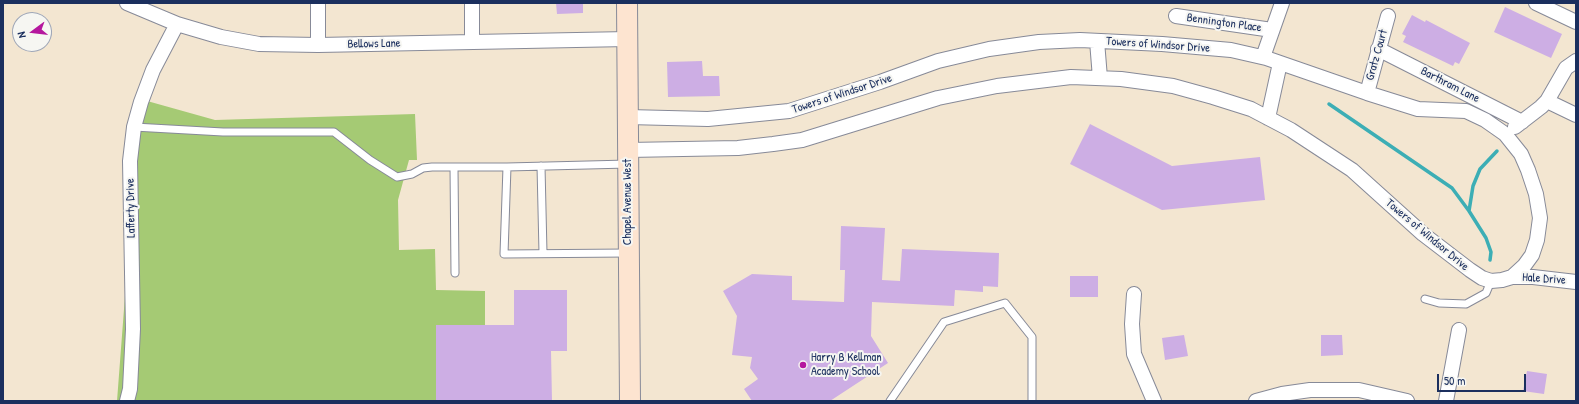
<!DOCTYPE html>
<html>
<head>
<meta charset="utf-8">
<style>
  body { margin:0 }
  #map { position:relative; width:1579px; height:404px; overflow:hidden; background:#f3e6d1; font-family:"Patrick Hand",sans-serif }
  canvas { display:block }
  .frame { position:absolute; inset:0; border:4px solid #1b2f5e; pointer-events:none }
  .north { position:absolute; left:12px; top:12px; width:40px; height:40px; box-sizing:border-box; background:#f6f6f2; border:1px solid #9ea6b7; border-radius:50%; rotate:255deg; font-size:11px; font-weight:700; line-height:16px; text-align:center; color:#1b2f5e }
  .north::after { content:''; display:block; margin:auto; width:14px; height:18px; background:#b5179e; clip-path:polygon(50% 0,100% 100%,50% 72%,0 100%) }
  .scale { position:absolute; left:1437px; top:374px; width:89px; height:18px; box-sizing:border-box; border:2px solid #1b2f5e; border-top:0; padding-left:5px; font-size:12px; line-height:14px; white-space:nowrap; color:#1b2f5e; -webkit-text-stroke:3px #f6f6f2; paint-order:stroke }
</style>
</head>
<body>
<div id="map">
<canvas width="1579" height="404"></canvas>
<div class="frame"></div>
<div class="north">N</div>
<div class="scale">50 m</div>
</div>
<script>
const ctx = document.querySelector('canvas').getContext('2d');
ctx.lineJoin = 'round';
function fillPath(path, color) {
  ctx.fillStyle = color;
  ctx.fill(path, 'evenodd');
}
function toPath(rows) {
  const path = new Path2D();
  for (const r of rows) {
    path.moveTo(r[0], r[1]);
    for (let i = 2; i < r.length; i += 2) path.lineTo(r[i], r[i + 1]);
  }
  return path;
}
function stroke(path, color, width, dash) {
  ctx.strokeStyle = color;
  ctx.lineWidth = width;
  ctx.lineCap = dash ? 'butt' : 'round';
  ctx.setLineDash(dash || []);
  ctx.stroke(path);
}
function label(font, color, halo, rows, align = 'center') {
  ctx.font = font + ' "Patrick Hand",sans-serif';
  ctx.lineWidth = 4;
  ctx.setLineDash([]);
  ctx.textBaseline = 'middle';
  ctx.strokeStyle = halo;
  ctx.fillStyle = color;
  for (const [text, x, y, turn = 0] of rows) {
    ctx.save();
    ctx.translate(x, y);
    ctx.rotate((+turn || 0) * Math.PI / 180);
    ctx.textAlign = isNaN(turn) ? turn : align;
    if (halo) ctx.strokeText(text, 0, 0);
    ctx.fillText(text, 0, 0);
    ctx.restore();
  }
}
fillPath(toPath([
  [140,99,215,120,415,114,417,160,409,160,398,200,399,250,435,249,436,290,485,291,485,325,436,325,436,401,117,401]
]), '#a5ca74');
stroke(toPath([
  [1329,104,1452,188,1469,211],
  [1490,260,1491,252,1486,238,1469,211,1473,186,1480,169,1497,151]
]), '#3caeb5', 3.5);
fillPath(toPath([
  [556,3,583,3,583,13,557,14],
  [1505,7,1562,34,1551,58,1494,32],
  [1412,15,1425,22,1426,20,1470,43,1459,64,1455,62,1453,66,1403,42,1406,36,1402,34],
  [702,61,703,76,719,76,720,96,668,97,667,62],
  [1090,124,1172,166,1260,157,1265,200,1162,210,1070,164],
  [841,226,885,228,882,280,900,281,902,249,999,253,998,287,983,286,983,292,955,290,954,306,872,302,871,336,888,363,830,401,752,401,744,389,758,379,750,368,752,357,732,355,737,316,723,291,752,274,792,276,792,300,844,302,845,270,840,270],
  [1070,276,1098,276,1098,297,1070,297],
  [514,290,567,290,567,351,551,351,552,401,436,401,436,325,514,325],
  [1184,335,1188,356,1165,360,1162,338],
  [1321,335,1342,335,1343,355,1321,356],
  [1527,371,1547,374,1544,394,1523,391]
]), '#cdaee4');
const lane = toPath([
  [134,127,223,132,334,132,370,160,397,177,412,174,423,168,432,167,507,167],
  [628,164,507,167,504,254,628,253],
  [541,166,543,253],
  [454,167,455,273],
  [1425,299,1439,303,1466,304,1486,293,1491,281],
  [890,401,944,322,1005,303,1032,337,1032,401]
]);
const street = toPath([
  [127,3,177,24,221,37,259,44,318,45,628,39],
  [318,3,318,45],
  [1536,3,1576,22],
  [1176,16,1272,30],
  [472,41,472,3],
  [1097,41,1100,78],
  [1378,49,1522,122],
  [1263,57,1282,3],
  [1367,93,1388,16],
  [1547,101,1576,115],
  [628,117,708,119,789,111,880,82,938,61,989,49,1039,42,1080,40,1162,44,1231,50,1266,58,1367,93,1418,109,1466,111,1485,120,1505,134,1521,154,1528,170,1536,194,1540,218,1537,240,1532,255,1524,266,1512,277,1502,280,1491,281,1482,278,1470,270,1423,234,1352,170,1291,130,1251,109,1213,97,1173,86,1121,79,1071,77,997,86,938,98,802,140,773,144,738,148,628,150],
  [1268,118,1280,63],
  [1515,127,1541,107,1547,101,1566,68,1576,61],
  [1512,277,1533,277,1576,282],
  [1134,294,1132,324,1134,354,1154,401],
  [127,401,130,389,133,329,130,161,134,127,141,102,153,70,177,24],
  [1256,401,1282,394,1310,390,1359,390,1407,401],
  [1446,401,1459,330]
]);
const secondary = toPath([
  [627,3,630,401]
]);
stroke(lane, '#878a98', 9);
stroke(street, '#878a98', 16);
stroke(secondary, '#878a98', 22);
stroke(lane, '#fff', 7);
stroke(street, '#fff', 14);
stroke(secondary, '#fde4d0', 20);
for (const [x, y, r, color] of [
  [803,365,4,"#b5179e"]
]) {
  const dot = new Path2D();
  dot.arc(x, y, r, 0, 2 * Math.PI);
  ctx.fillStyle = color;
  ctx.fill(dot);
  stroke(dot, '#f6f6f2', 1.5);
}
label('12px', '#1b2f5e', '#f6f6f2', [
  ["Bennington Place",1224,23,8],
  ["Bellows Lane",374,44,-1],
  ["Towers of Windsor Drive",1158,45,4],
  ["Gratz Court",1377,55,-74],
  ["Barthram Lane",1450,85,27],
  ["Towers of Windsor Drive",842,94,-18],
  ["Chapel Avenue West",628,202,-90],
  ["Lafferty Drive",131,208,-91],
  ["Towers of Windsor Drive",1427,235,40],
  ["Hale Drive",1544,279,4]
]);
label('12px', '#1b2f5e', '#f6f6f2', [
  ["Harry B Kellman",811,358],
  ["Academy School",811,372]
], 'left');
</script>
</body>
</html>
